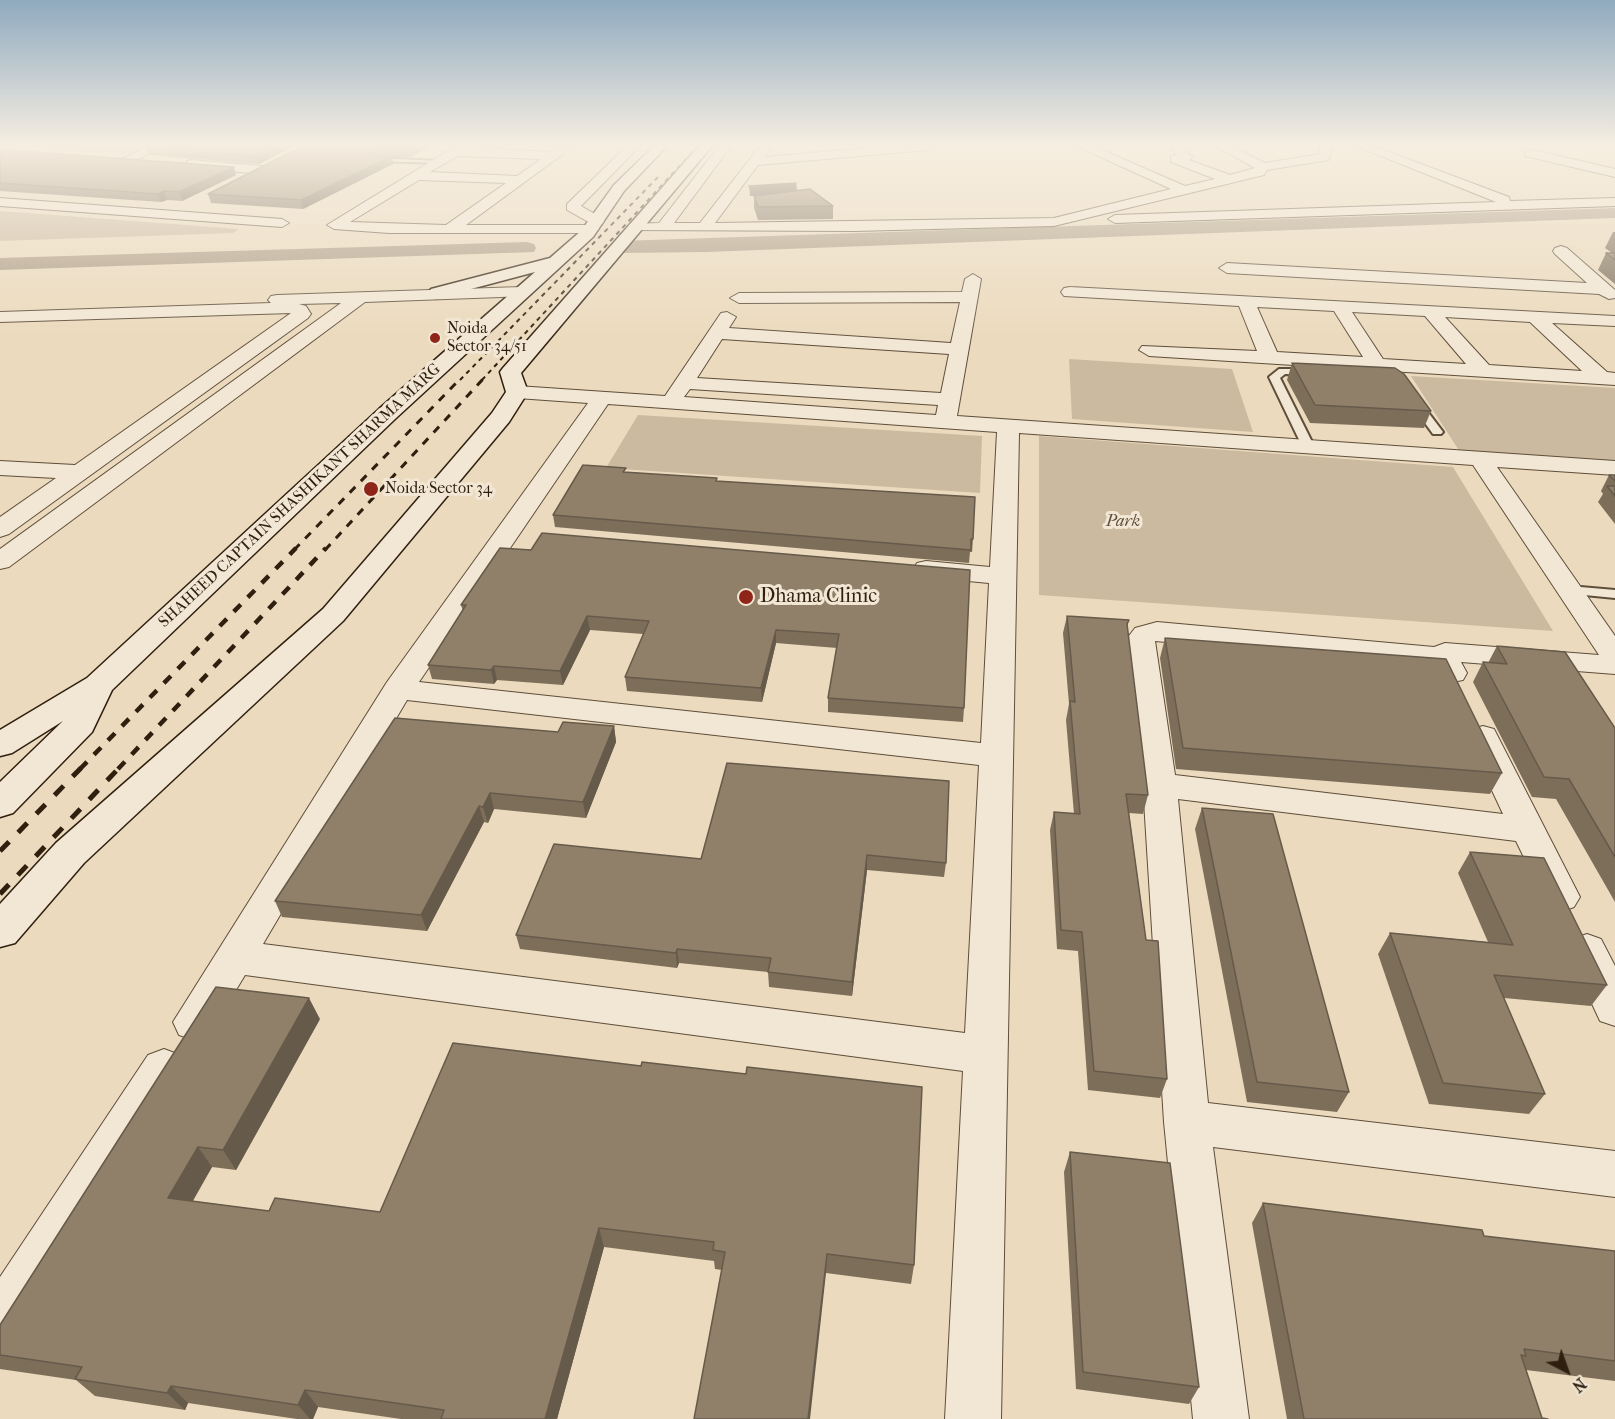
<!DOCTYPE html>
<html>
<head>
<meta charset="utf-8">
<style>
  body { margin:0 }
  #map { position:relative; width:1615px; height:1419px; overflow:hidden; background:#ebdabd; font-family:"IM FELL French Canon",serif }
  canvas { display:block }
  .north { position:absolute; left:1537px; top:1341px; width:60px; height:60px; -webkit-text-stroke:4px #f2e7d4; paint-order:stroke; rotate:139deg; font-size:16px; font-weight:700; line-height:24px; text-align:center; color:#2f1f0f }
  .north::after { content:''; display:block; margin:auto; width:21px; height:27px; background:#2f1f0f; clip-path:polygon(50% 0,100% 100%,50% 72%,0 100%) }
</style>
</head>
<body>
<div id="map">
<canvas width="1615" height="1419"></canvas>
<div class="north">N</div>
</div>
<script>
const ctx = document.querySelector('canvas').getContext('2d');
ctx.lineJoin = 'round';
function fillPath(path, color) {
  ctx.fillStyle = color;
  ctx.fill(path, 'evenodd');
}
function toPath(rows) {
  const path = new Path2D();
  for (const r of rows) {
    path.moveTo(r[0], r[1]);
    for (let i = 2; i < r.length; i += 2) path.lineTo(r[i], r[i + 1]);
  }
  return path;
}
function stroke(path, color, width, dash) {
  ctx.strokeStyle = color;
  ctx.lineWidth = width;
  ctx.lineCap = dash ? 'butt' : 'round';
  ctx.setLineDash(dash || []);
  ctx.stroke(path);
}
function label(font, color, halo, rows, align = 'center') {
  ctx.font = font + ' "IM FELL French Canon",serif';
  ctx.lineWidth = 6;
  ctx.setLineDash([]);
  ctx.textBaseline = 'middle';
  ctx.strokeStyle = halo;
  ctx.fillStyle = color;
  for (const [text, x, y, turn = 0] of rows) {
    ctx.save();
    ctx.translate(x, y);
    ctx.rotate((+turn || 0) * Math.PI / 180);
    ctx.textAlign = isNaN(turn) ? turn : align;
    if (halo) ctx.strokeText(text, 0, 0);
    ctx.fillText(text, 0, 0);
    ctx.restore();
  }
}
fillPath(toPath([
  [25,146,145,146,124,154],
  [0,211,239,229,233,233,0,241],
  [1069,359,1232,369,1253,432,1072,419],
  [1411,376,1615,388,1615,462,1460,452],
  [638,415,982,436,980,493,606,468],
  [1039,436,1453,467,1553,631,1039,595]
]), '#cbba9f');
fillPath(toPath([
  [1615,208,1615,218,706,252,619,253,610,247,619,241,1615,208],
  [527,242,534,244,536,248,534,252,0,270,0,258,527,242]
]), '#ab9a82');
const lane = toPath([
  [376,158,439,161,442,163,374,161,376,158],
  [1279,369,1312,369,1317,372,1312,375,1285,374,1280,378,1315,448,1313,450,1303,448,1269,377,1279,369],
  [1410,399,1418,399,1443,432,1441,434,1433,434,1409,401,1410,399],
  [1569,586,1615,590,1615,598,1564,593,1562,590,1564,587,1569,586]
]);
const street = toPath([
  [149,146,166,146,132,162,124,162,122,159,149,146],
  [456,146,551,152,560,146,574,146,466,225,592,225,599,229,592,233,389,233,334,229,327,225,456,146],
  [458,156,541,159,517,176,430,172,458,156],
  [419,180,420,180,506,183,446,225,350,222,419,180],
  [627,146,640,146,581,206,602,218,604,221,602,224,592,224,567,210,567,204,627,146],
  [719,146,731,146,674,223,700,223,760,146,772,147,764,157,887,146,934,146,928,150,758,165,715,223,1054,218,1171,189,1076,146,1093,146,1185,186,1215,179,1171,162,1171,156,1177,155,1169,146,1182,146,1192,157,1189,160,1230,175,1255,168,1215,146,1231,146,1265,163,1320,154,1320,146,1334,146,1328,160,1267,170,1264,175,1054,226,854,231,630,230,628,227,630,224,659,223,719,146],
  [1356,146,1373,146,1509,197,1510,201,1615,198,1615,206,1115,223,1108,219,1115,215,1496,202,1356,146],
  [1529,149,1615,169,1615,177,1525,156,1525,150,1529,149],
  [191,160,262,166,268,170,262,174,187,167,187,161,191,160],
  [0,198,282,219,289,223,282,227,0,206,0,198],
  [1561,246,1567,248,1615,290,1615,298,1609,299,1599,294,1227,273,1219,268,1227,263,1587,283,1555,254,1553,251,1555,248,1561,246],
  [973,274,981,279,957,416,1615,461,1615,475,1497,467,1615,636,1615,674,1461,662,1467,673,1463,680,1452,682,1441,680,1433,665,1155,641,1175,775,1503,814,1467,737,1472,729,1483,726,1494,729,1580,897,1574,907,1561,912,1548,907,1516,841,1178,799,1208,1103,1615,1151,1615,1197,1213,1147,1249,1419,1193,1419,1164,1122,1143,785,1125,641,1135,628,1157,622,1434,647,1445,643,1599,655,1473,465,1019,433,1001,1419,945,1419,963,1071,245,975,209,1035,194,1040,179,1035,173,1022,387,682,588,403,517,398,510,396,507,392,510,388,517,386,665,396,721,313,727,312,736,317,729,328,951,343,960,302,739,303,730,298,739,293,962,292,965,279,973,274],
  [722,339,949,354,941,393,697,378,722,339],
  [690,389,938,405,936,415,684,397,690,389],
  [608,404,997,432,990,567,926,561,917,563,913,569,917,575,926,577,989,583,981,743,419,682,608,404],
  [407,700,979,765,965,1033,263,944,407,700],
  [522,287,528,288,531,292,528,296,365,302,9,567,0,569,0,549,341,303,299,304,306,306,311,314,308,318,9,534,0,537,0,517,56,478,0,475,0,461,75,465,291,313,0,322,0,312,271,303,268,300,271,296,277,295,522,287],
  [1070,287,1615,316,1615,326,1552,323,1607,372,1615,373,1615,385,1149,356,1139,350,1142,346,1257,351,1239,306,1064,296,1061,292,1064,288,1070,287],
  [1257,307,1334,311,1363,357,1277,352,1257,307],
  [1352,312,1425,316,1466,364,1383,359,1352,312],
  [1445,317,1530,322,1582,371,1489,365,1445,317],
  [1587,934,1601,939,1615,966,1615,1026,1600,1021,1567,950,1573,939,1587,934],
  [164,1049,180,1055,186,1069,180,1083,19,1342,0,1349,0,1277,148,1055,164,1049]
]);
const secondary = toPath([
  [654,146,667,146,624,191,593,237,395,419,112,690,92,732,13,813,0,817,0,782,63,721,12,753,0,756,0,730,87,678,379,409,535,272,437,298,431,297,428,293,431,289,550,258,581,231,614,185,654,146],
  [699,146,712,146,521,373,528,392,509,422,343,621,84,863,15,943,0,947,0,904,56,843,323,609,492,413,506,392,500,372,503,368,699,146]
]);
stroke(lane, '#5e4e3a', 4);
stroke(street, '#5e4e3a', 2);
stroke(secondary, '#2f1f0f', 3);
fillPath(lane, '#f2e7d4');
fillPath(street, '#f2e7d4');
fillPath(secondary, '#f2e7d4');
stroke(toPath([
  [460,380,660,175],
  [482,380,698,146]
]), '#2f1f0f', 2, [4.5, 4.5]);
stroke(toPath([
  [294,550,461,378],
  [325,550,484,378]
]), '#2f1f0f', 3, [8, 8]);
stroke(toPath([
  [80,769,296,548],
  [118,769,326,548]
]), '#2f1f0f', 4.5, [10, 10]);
stroke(toPath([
  [0,851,81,768],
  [0,894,119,768]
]), '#2f1f0f', 5, [13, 13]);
fillPath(toPath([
  [150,146,294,146,259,164,148,155,146,148],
  [303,146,429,146,411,157,392,157,393,164,303,209,211,203,208,194],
  [0,149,236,175,182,201,167,200,161,202,0,191],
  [796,183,797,190,833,206,833,219,758,220,754,208,754,196,750,196,749,186],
  [1613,232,1615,232,1615,284,1598,270,1606,253,1612,253,1605,248],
  [1292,363,1431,411,1424,428,1310,423,1287,380],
  [626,472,717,481,973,539,972,552,970,552,969,563,555,527,553,515],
  [1609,475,1615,475,1615,524,1598,502,1603,494,1601,491],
  [531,550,970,570,964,708,963,722,828,712,828,698,837,648,776,643,762,702,627,691,625,677,643,634,590,630,563,685,497,680,494,684,432,679,428,665,463,611,461,605],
  [1067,616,1129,620,1127,627,1148,795,1143,814,1129,813,1146,940,1167,1079,1160,1098,1088,1090,1078,951,1057,949,1050,830,1054,812,1074,814,1066,720,1069,704,1063,633],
  [1165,638,1502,773,1490,794,1176,769,1160,658],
  [1497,646,1615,728,1615,902,1556,799,1532,797,1473,682,1483,662,1488,663],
  [614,726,616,742,586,818,494,809,488,823,484,822,427,931,282,917,275,901,558,732],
  [727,763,946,863,944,877,867,870,852,996,769,987,768,972,679,963,677,968,520,949,516,935,701,859],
  [1202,808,1349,1092,1337,1112,1247,1102,1195,829],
  [1470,852,1607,985,1591,1006,1504,998,1545,1094,1529,1114,1429,1104,1378,954,1390,933,1488,942,1458,873],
  [320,1019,236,1170,212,1167,193,1201,269,1211,380,1212,453,1043,914,1265,911,1284,826,1273,722,1270,715,1269,714,1261,604,1247,557,1419,401,1419,318,1407,313,1419,297,1419,188,1403,185,1410,95,1396,76,1380,0,1369,0,1325],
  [1070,1152,1199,1387,1189,1404,1076,1389,1064,1172],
  [1263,1203,1484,1236,1615,1251,1615,1381,1526,1370,1542,1418,1548,1419,1287,1419,1252,1223]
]), '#7d6e5a');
fillPath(toPath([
  [276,146,294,146,259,164,256,156],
  [415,146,429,146,411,157,409,150],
  [392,156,393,164,303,209,301,200],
  [234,167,236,175,182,201,179,192],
  [796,183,797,191,750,196,750,188],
  [164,191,167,200,161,202,158,194],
  [587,616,590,630,563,685,560,671],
  [776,630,776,643,762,702,761,688],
  [494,666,497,680,494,684,491,670],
  [614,726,616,742,586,818,583,802],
  [490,793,494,809,488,823,483,807],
  [479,806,484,822,427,931,421,915],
  [867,855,867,870,852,996,852,982],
  [677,949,679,963,677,968,676,953],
  [309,998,320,1019,236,1170,223,1150],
  [198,1147,212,1167,183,1217,168,1198],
  [599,1228,604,1247,557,1419,545,1419],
  [827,1254,826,1273,810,1419,808,1419],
  [171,1386,188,1403,185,1410,167,1393],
  [305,1390,318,1407,313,1419,310,1419,298,1405]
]), '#665a4a');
const building = toPath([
  [150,146,276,146,256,156,146,148,150,146],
  [303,146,415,146,409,150,372,149,370,154,372,156,392,156,301,200,208,194,303,146],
  [0,149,47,153,234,167,179,192,164,191,158,194,0,183,0,149],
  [796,183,750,188,749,186,796,183],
  [810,189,833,206,758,207,754,196,810,189],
  [1606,253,1615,253,1615,260,1606,253],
  [1292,363,1395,368,1404,374,1431,411,1315,405,1292,363],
  [583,465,626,468,623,472,717,478,716,481,975,497,973,539,971,539,971,550,553,515,583,465],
  [1609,475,1615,475,1615,481,1609,475],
  [1607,486,1615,486,1615,496,1607,486],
  [542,533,970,570,964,708,828,698,839,634,776,630,761,688,625,677,649,621,587,616,560,671,494,666,491,670,428,665,466,605,461,605,500,548,531,550,542,533],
  [1067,616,1129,620,1127,624,1148,795,1126,794,1146,940,1158,941,1167,1079,1094,1071,1082,932,1061,930,1054,812,1080,814,1070,701,1075,702,1067,616],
  [1165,638,1446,659,1502,773,1183,748,1165,638],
  [1497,646,1565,652,1615,728,1615,857,1569,779,1544,777,1483,662,1507,664,1497,646],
  [395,718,558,732,563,722,614,726,583,802,490,793,483,807,479,806,421,915,275,901,395,718],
  [727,763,949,781,946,863,867,855,852,982,768,972,771,958,677,949,676,953,516,935,554,844,701,859,727,763],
  [1202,808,1273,814,1349,1092,1257,1082,1202,808],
  [1470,852,1544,858,1607,985,1494,975,1545,1094,1443,1083,1390,933,1513,945,1470,852],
  [216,987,309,998,223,1150,198,1147,168,1198,269,1211,275,1198,380,1212,453,1043,641,1066,642,1062,746,1074,747,1067,922,1087,914,1265,827,1254,808,1419,694,1419,725,1252,713,1250,714,1242,599,1228,545,1419,441,1419,444,1410,305,1390,298,1405,171,1386,167,1393,75,1379,82,1367,0,1355,0,1325,216,987],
  [1070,1152,1170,1163,1199,1387,1083,1372,1070,1152],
  [1263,1203,1482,1230,1484,1236,1615,1251,1615,1361,1524,1349,1526,1356,1521,1355,1542,1418,1548,1419,1304,1419,1263,1203]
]);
fillPath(building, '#918069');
stroke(building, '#665a4a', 1.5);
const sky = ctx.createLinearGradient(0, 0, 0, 345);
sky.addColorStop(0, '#8faabf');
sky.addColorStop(0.42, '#f6eee1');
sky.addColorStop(1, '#f6eee100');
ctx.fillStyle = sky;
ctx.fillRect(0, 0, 1615, 345);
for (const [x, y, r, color] of [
  [435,338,6,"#8f2418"],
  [371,489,8,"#8f2418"],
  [746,597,8,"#8f2418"]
]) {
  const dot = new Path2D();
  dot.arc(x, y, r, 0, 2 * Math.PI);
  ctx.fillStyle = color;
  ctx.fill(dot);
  stroke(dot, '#f2e7d4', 2);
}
label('16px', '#2f1f0f', '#f2e7d4', [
  ["Noida",447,329],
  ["Sector 34/51",447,347],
  ["Noida Sector 34",385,489]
], 'left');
label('16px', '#2f1f0f', '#f2e7d4', [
  ["SHAHEED CAPTAIN SHASHIKANT SHARMA MARG",300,496,-43]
]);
label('italic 16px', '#5e4e3a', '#f2e7d4', [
  ["Park",1123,522]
]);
label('20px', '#2f1f0f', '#f2e7d4', [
  ["Dhama Clinic",760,597]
], 'left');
</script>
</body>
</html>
